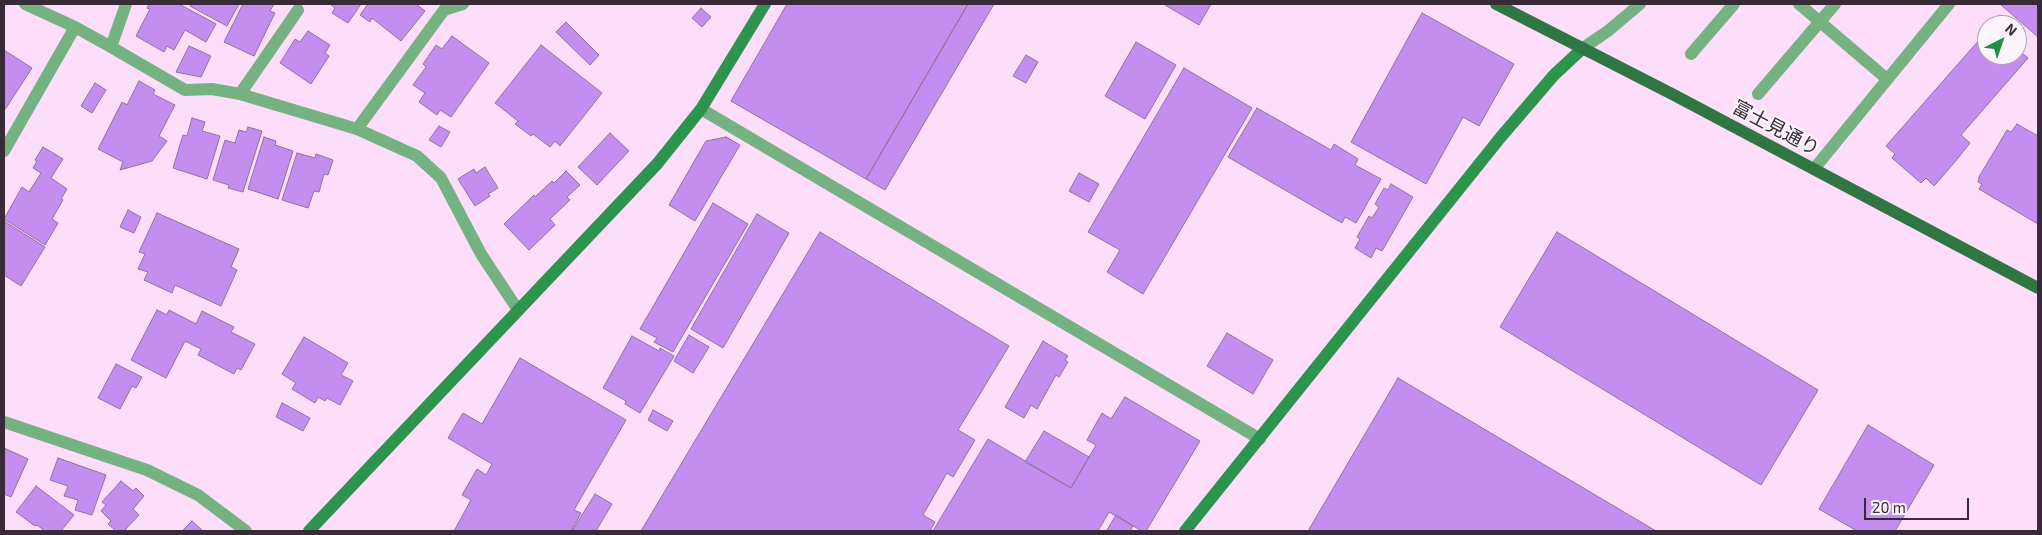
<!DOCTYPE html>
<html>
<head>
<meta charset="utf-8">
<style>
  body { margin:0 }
  #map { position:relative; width:2042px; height:535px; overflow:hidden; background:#feddfa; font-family:"Exo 2",sans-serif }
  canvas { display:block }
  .frame { position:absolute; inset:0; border:5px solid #392a38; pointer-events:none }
  .north { position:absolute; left:1977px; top:15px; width:50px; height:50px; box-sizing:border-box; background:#fcf4fb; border:1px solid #aea3ad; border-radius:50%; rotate:41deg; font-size:14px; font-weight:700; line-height:20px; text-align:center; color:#392a38 }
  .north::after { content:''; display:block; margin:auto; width:18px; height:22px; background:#228e45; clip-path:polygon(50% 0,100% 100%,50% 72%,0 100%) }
  .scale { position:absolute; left:1864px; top:498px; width:105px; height:22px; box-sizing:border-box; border:2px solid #392a38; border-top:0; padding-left:6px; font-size:15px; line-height:18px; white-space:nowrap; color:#392a38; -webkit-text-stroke:4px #fcf4fb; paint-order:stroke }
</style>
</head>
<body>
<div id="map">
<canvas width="2042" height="535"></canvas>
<div class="frame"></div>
<div class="north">N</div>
<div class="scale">20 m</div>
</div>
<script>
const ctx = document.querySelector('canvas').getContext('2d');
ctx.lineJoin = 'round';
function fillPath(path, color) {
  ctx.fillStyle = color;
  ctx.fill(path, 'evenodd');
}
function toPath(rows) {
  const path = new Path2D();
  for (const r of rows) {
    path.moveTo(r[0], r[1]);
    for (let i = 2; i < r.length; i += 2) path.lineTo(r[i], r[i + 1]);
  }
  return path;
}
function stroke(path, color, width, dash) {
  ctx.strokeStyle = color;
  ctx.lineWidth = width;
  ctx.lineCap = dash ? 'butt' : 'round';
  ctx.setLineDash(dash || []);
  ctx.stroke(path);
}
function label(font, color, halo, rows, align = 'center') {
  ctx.font = font + ' "Exo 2","Noto Sans JP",sans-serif';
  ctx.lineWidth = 5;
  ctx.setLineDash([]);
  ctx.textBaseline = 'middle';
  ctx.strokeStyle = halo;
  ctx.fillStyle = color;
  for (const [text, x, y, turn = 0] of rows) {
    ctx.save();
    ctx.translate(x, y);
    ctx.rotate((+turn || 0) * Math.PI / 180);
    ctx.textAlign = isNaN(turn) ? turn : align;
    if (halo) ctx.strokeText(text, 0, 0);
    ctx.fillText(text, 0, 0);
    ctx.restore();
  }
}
const building = toPath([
  [149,4,179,4,216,24,206,42,185,30,174,50,167,46,164,52,136,36,150,9,147,8,149,4],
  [191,4,239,4,227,26,190,6,191,4],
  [243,4,274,4,270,11,275,13,254,56,224,42,243,4],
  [330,4,361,4,348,23,332,13,335,8,330,4],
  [368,4,416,4,425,11,401,41,372,18,370,22,360,15,368,4],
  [787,4,968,4,866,179,731,101,787,4],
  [968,4,994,4,885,190,866,179,968,4],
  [1166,4,1211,4,1199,25,1165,5,1166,4],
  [2000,4,2038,4,2038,37,2000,4],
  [701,8,711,17,702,27,692,18,701,8],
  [1422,13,1514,64,1479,126,1463,117,1426,184,1351,142,1422,13],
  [2000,15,2011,25,1992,25,2000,15],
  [566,22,599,55,590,65,556,32,566,22],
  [308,31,330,45,325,53,329,56,311,84,280,63,295,39,300,42,308,31],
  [1987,31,1987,55,2017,55,2017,49,2028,58,1961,135,1970,143,1954,163,1934,186,1926,178,1921,183,1892,158,1895,154,1886,146,1987,31],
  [452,36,489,63,451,117,440,110,437,115,419,102,425,93,413,85,426,67,423,64,436,45,442,49,452,36],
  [1136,42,1176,65,1145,119,1105,96,1136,42],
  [541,45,602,93,560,146,555,141,550,147,533,134,531,136,515,124,518,121,495,103,541,45],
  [189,46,211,56,201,77,176,72,189,46],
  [4,50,32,68,4,111,4,50],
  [1026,55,1038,62,1026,83,1013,76,1026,55],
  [1184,68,1252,108,1143,294,1107,272,1120,250,1088,232,1184,68],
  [139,81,155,90,153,94,175,105,159,136,167,141,152,161,120,170,123,162,98,149,122,102,127,105,139,81],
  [95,83,106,90,92,113,81,106,95,83],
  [1257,108,1331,150,1334,144,1358,159,1355,165,1381,179,1356,223,1345,217,1342,223,1228,157,1257,108],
  [192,118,205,122,202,131,220,136,207,179,173,168,183,135,187,136,192,118],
  [2017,124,2038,136,2038,224,1979,189,1982,184,1978,182,1979,177,2007,130,2011,132,2017,124],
  [439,126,450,132,441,147,429,140,439,126],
  [248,127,262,131,243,192,228,188,229,185,213,180,225,140,235,143,239,130,246,132,248,127],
  [610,133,629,151,597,185,578,167,610,133],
  [264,137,276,141,275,145,293,151,278,199,248,189,264,137],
  [726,137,740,145,695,221,669,205,706,141,726,137],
  [43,147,63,159,51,178,67,189,61,199,63,200,52,219,58,223,45,245,4,219,22,187,29,192,41,173,33,168,37,161,35,160,43,147],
  [297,153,315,158,316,154,333,160,328,175,324,174,319,192,314,191,308,208,282,200,297,153],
  [485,167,498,188,488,194,490,196,475,206,458,179,474,169,476,173,485,167],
  [566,171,580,185,567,197,570,200,550,219,555,225,529,250,504,224,534,195,535,197,552,181,554,183,566,171],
  [1079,173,1099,184,1089,202,1069,191,1079,173],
  [1391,184,1413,197,1382,251,1376,248,1371,258,1355,248,1360,239,1357,237,1369,216,1372,218,1379,207,1375,204,1384,188,1388,190,1391,184],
  [713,203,748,224,673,352,654,342,657,338,640,329,713,203],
  [128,210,141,217,134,233,120,227,128,210],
  [157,213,239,249,231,267,237,270,221,306,175,285,172,293,144,280,148,272,138,269,145,254,139,252,157,213],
  [757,214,789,233,723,348,691,329,757,214],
  [4,221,45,247,21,286,4,275,4,221],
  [820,232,1009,346,958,430,975,440,953,477,947,473,923,515,935,522,930,531,641,531,820,232],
  [1557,232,1818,390,1761,485,1500,327,1557,232],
  [157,310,167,315,169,310,196,324,202,311,234,327,231,332,255,344,241,370,237,368,234,374,198,355,201,349,185,341,166,378,131,360,157,310],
  [1227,333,1273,360,1253,394,1207,366,1227,333],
  [689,335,709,347,693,373,674,361,689,335],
  [632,336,659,351,660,348,674,356,640,413,625,404,626,401,603,388,632,336],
  [304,337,348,363,341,375,353,381,340,405,327,398,325,401,318,397,315,403,292,389,296,383,282,374,304,337],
  [1043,341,1068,356,1065,360,1068,362,1059,377,1056,375,1037,409,1031,405,1024,418,1005,407,1043,341],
  [520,358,626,420,574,510,581,513,571,531,454,531,471,500,462,495,477,469,486,475,492,464,448,438,463,413,482,424,520,358],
  [116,364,142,377,136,388,132,386,120,409,98,398,116,364],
  [1398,378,1656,531,1308,531,1398,378],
  [1125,397,1200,441,1146,531,1142,531,1109,512,1098,531,933,531,988,439,1071,488,1096,445,1087,440,1102,413,1111,419,1125,397],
  [282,403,310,418,303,431,276,417,282,403],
  [653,410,673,421,667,431,648,420,653,410],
  [1868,425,1934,465,1895,531,1857,531,1819,509,1868,425],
  [1044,431,1089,457,1071,488,1025,462,1044,431],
  [4,448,28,459,11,497,4,494,4,448],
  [58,458,106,475,92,515,75,510,78,500,64,496,68,486,50,480,58,458],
  [121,481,133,491,136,488,144,496,133,509,139,515,124,531,116,531,108,524,111,521,101,511,106,505,102,502,121,481],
  [36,486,74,515,61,531,45,531,37,525,35,526,16,512,36,486],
  [595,494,612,504,596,531,572,531,595,494],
  [1116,515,1133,526,1130,531,1110,531,1107,530,1116,515],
  [192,521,203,531,182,531,192,521]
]);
fillPath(building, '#c68df1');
stroke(building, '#8a749c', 1);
stroke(toPath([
  [1799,4,1887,79],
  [1691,54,1734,4],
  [240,94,298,10],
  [1758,94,1835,4],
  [357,129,444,10,463,4],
  [1814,169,1949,4]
]), '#75b281', 12);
stroke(toPath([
  [75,27,111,47,126,4],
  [111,47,185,90,212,89,240,94,357,129,417,156,441,178,481,254,518,310],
  [1583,48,1608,31,1640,4],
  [701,109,1260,439],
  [4,151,75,27,25,4],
  [4,422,147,470,198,495,246,531]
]), '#75b281', 12);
stroke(toPath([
  [309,531,657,164,701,109,765,4],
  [1185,531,1500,138,1554,75,1583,48]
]), '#2c944c', 12);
stroke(toPath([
  [1496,4,1674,95,2038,288]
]), '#307642', 12);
label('19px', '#392a38', '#fcf4fb', [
  ["富士見通り",1776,128,28]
]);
</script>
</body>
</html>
